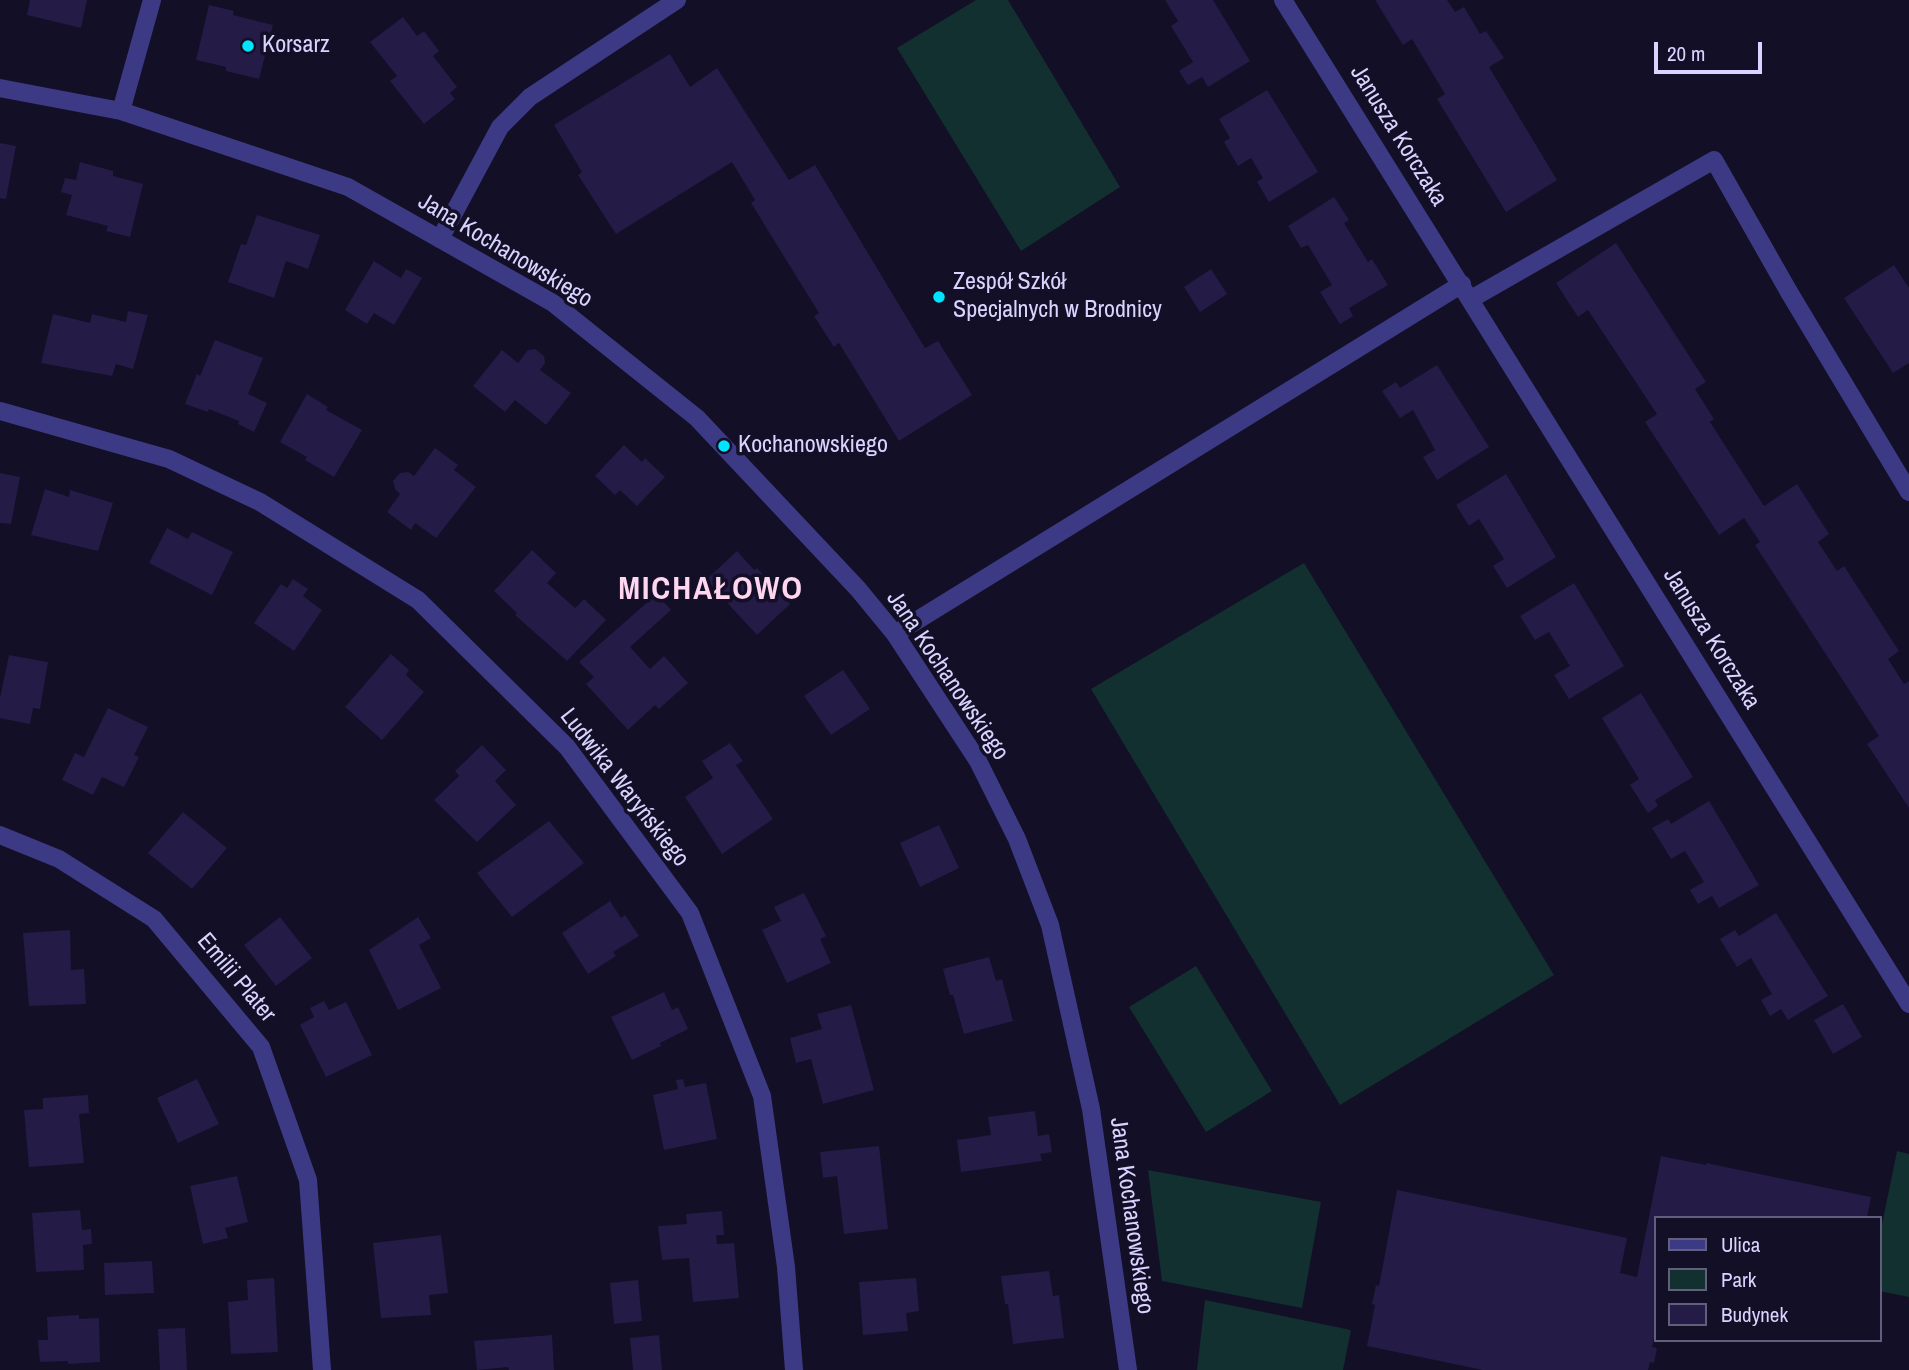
<!DOCTYPE html>
<html>
<head>
<meta charset="utf-8">
<style>
  body { margin:0 }
  #map { position:relative; width:1909px; height:1370px; overflow:hidden; background:#130f26; font-family:"Archivo Narrow",sans-serif }
  canvas { display:block }
  .legend { position:absolute; left:1654px; top:1216px; width:228px; height:126px; box-sizing:border-box; background:#130f26; border:2px solid #625e7d; margin:0; padding:9px 12px; list-style:none; font-size:21px; color:#d9d4ff }
  .legend li { display:flex; align-items:center; gap:14px; height:35px }
  .legend b { width:35px; border:2px solid #625e7d }
  .scale { position:absolute; left:1654px; top:42px; width:108px; height:32px; box-sizing:border-box; border:4px solid #d9d4ff; border-top:0; padding-left:9px; font-size:21px; line-height:24px; white-space:nowrap; color:#d9d4ff; -webkit-text-stroke:5px #130f26; paint-order:stroke }
</style>
</head>
<body>
<div id="map">
<canvas width="1909" height="1370"></canvas>
<ul class="legend">
<li><b style="height:9px;background:#3d3a85"></b>Ulica</li>
<li><b style="height:19px;background:#12302f"></b>Park</li>
<li><b style="height:19px;background:#241b47"></b>Budynek</li>
</ul>
<div class="scale">20 m</div>
</div>
<script>
const ctx = document.querySelector('canvas').getContext('2d');
ctx.lineJoin = 'round';
function fillPath(path, color) {
  ctx.fillStyle = color;
  ctx.fill(path, 'evenodd');
}
function toPath(rows) {
  const path = new Path2D();
  for (const r of rows) {
    path.moveTo(r[0], r[1]);
    for (let i = 2; i < r.length; i += 2) path.lineTo(r[i], r[i + 1]);
  }
  return path;
}
function stroke(path, color, width, dash) {
  ctx.strokeStyle = color;
  ctx.lineWidth = width;
  ctx.lineCap = dash ? 'butt' : 'round';
  ctx.setLineDash(dash || []);
  ctx.stroke(path);
}
function label(font, color, halo, rows, align = 'center') {
  ctx.font = font + ' "Archivo Narrow",sans-serif';
  ctx.lineWidth = 7;
  ctx.setLineDash([]);
  ctx.textBaseline = 'middle';
  ctx.strokeStyle = halo;
  ctx.fillStyle = color;
  for (const [text, x, y, turn = 0] of rows) {
    ctx.save();
    ctx.translate(x, y);
    ctx.rotate((+turn || 0) * Math.PI / 180);
    ctx.textAlign = isNaN(turn) ? turn : align;
    if (halo) ctx.strokeText(text, 0, 0);
    ctx.fillText(text, 0, 0);
    ctx.restore();
  }
}
fillPath(toPath([
  [976,0,1008,0,1120,187,1021,251,897,48],
  [1304,563,1554,975,1340,1105,1091,689],
  [1196,966,1272,1091,1206,1132,1129,1007],
  [1897,1151,1909,1154,1909,1297,1879,1291,1879,1239],
  [1148,1170,1321,1202,1302,1308,1162,1281],
  [1205,1300,1351,1330,1343,1370,1197,1370]
]), '#12302f');
fillPath(toPath([
  [30,0,87,0,81,28,27,15],
  [1165,0,1213,0,1250,61,1208,87,1202,77,1188,85,1179,71,1193,62,1171,26,1178,21],
  [1375,0,1447,0,1455,12,1464,7,1480,34,1486,31,1504,58,1489,67,1557,180,1506,212,1437,99,1445,94,1412,39,1403,45],
  [209,5,234,11,233,15,273,25,259,79,226,71,226,67,196,60],
  [403,17,417,36,424,31,439,51,433,56,457,87,450,93,455,99,424,124,390,81,397,76,370,42],
  [670,54,690,87,717,68,789,180,815,165,925,348,938,341,972,395,899,441,839,343,834,347,814,316,819,313,751,203,755,200,732,162,616,234,578,175,582,172,554,125],
  [1267,90,1318,172,1269,202,1257,182,1263,178,1251,158,1238,166,1224,142,1230,138,1219,119],
  [0,143,16,146,6,199,0,198],
  [80,162,113,171,113,176,143,184,130,237,106,231,108,226,66,215,72,195,61,192,65,178,76,180],
  [1334,197,1349,220,1344,223,1368,262,1372,259,1388,285,1349,308,1353,316,1340,324,1320,292,1332,285,1308,245,1301,248,1288,226],
  [257,215,320,235,308,269,286,261,274,298,228,282,241,244,246,245],
  [1616,243,1706,382,1695,389,1714,419,1710,422,1764,506,1797,484,1829,534,1818,542,1837,571,1844,566,1899,651,1888,659,1904,684,1909,681,1909,808,1867,744,1879,736,1755,545,1760,542,1744,518,1719,535,1645,422,1657,414,1641,390,1588,310,1578,317,1556,283],
  [374,261,401,278,406,269,422,278,394,325,374,313,367,324,345,310],
  [1894,265,1909,288,1909,363,1893,373,1844,298],
  [1211,269,1227,294,1200,312,1184,287],
  [128,311,148,315,133,369,116,364,112,376,41,363,53,314,90,323,92,314,126,322],
  [215,340,263,358,248,394,267,403,254,432,238,424,239,421,209,409,208,412,185,404,197,374,200,376],
  [535,349,544,356,545,363,540,370,571,393,546,425,515,400,505,412,473,386,502,350,518,363,528,350],
  [1437,365,1489,447,1437,480,1423,457,1435,450,1413,410,1400,418,1382,391,1396,382,1400,388],
  [307,394,328,407,326,410,362,430,334,477,305,460,307,457,280,442],
  [624,445,642,462,645,458,665,477,637,506,620,490,615,495,595,476],
  [435,448,458,465,454,470,476,487,436,538,415,523,411,530,387,512,400,494,395,489,393,481,400,473,408,472,414,476],
  [0,473,20,477,11,524,0,523],
  [1506,474,1556,557,1507,588,1493,566,1504,559,1492,540,1479,519,1469,526,1456,505],
  [45,489,69,497,70,490,113,503,98,551,31,535],
  [167,528,188,539,192,532,233,552,212,595,149,563],
  [532,550,556,573,547,583,575,608,584,599,606,620,567,661,515,615,517,613,494,591],
  [737,551,754,570,757,568,790,604,757,635,706,580],
  [293,579,308,589,303,596,322,610,294,651,254,623,281,584,287,588],
  [1574,583,1624,666,1569,699,1554,675,1570,666,1549,632,1535,640,1520,616],
  [657,594,671,610,630,647,650,669,664,656,688,683,659,709,655,705,628,730,586,684,594,677,579,662],
  [391,654,409,670,406,675,424,692,382,740,345,707],
  [9,655,48,662,40,709,33,708,30,724,0,718,0,698],
  [843,670,870,709,831,735,804,696],
  [1641,693,1693,777,1655,800,1658,806,1648,813,1630,785,1639,779,1602,718],
  [108,708,148,727,134,755,139,757,124,787,102,777,93,795,62,780,75,753,84,757],
  [730,743,743,761,736,765,773,819,722,854,685,797,713,778,702,761],
  [482,745,506,770,495,781,516,805,477,842,434,800,459,776,455,771],
  [1709,801,1759,885,1719,908,1712,896,1698,904,1690,890,1704,882,1685,851,1671,859,1652,828,1668,819,1671,824],
  [183,812,227,848,192,889,148,853],
  [549,821,584,863,512,917,477,873],
  [939,825,959,868,920,887,900,843],
  [804,893,826,936,820,939,831,963,787,983,762,930,781,921,774,907],
  [610,901,621,918,625,915,639,936,613,952,616,956,588,974,562,933],
  [1776,913,1828,996,1788,1020,1781,1009,1770,1016,1761,1000,1772,994,1751,958,1737,967,1720,939,1735,930,1739,936],
  [280,917,312,958,276,986,244,945],
  [418,917,431,938,419,945,441,988,398,1010,369,950],
  [70,930,71,970,84,969,86,1004,29,1006,23,933],
  [989,957,996,981,1002,979,1013,1021,964,1034,953,995,950,995,943,969],
  [664,992,672,1010,678,1007,688,1029,660,1043,661,1046,632,1060,611,1017],
  [324,1001,329,1010,346,1002,372,1055,326,1077,300,1025,314,1017,310,1008],
  [1843,1004,1862,1037,1833,1054,1814,1020],
  [851,1005,874,1090,823,1104,811,1059,796,1063,790,1038,822,1029,817,1014],
  [197,1079,219,1124,178,1143,157,1098],
  [683,1079,685,1087,706,1083,717,1139,664,1150,653,1095,678,1089,676,1080],
  [88,1095,89,1113,79,1114,84,1163,29,1167,24,1110,43,1109,43,1098],
  [1035,1111,1038,1136,1049,1134,1052,1152,1040,1154,1042,1161,961,1172,957,1140,991,1135,988,1117],
  [879,1146,888,1229,844,1234,837,1176,823,1178,820,1152],
  [1661,1156,1706,1165,1706,1163,1871,1197,1867,1218,1655,1218,1655,1333,1652,1347,1657,1348,1654,1363,1650,1362,1648,1370,1483,1370,1367,1346,1375,1305,1372,1304,1376,1285,1379,1286,1397,1190,1627,1238,1620,1273,1637,1277],
  [237,1176,248,1222,225,1228,228,1238,203,1244,190,1186],
  [80,1210,82,1230,91,1229,92,1244,83,1245,84,1270,36,1272,32,1213],
  [722,1211,724,1235,716,1235,717,1244,734,1243,739,1298,693,1302,689,1258,662,1260,658,1226,687,1224,686,1214],
  [441,1235,448,1293,429,1295,431,1315,381,1318,373,1243],
  [152,1261,154,1293,105,1295,104,1263],
  [1049,1271,1053,1296,1059,1295,1064,1338,1013,1344,1008,1304,1005,1304,1001,1276],
  [274,1278,278,1352,231,1354,228,1302,248,1300,247,1280],
  [916,1278,919,1311,906,1313,908,1331,863,1335,859,1282],
  [638,1280,642,1321,614,1324,610,1283],
  [79,1315,79,1319,99,1318,100,1362,68,1364,68,1361,40,1362,38,1340,48,1340,47,1317],
  [185,1328,187,1370,160,1370,158,1329],
  [552,1335,554,1370,509,1370,508,1367,477,1370,474,1341],
  [659,1335,662,1370,633,1370,630,1338]
]), '#241b47');
stroke(toPath([
  [440,239,500,127,530,97,677,0],
  [1471,299,1714,160,1789,292,1909,492],
  [895,634,1462,284]
]), '#3d3a85', 18);
stroke(toPath([
  [1283,0,1909,1004],
  [0,88,121,111,348,187,553,303,697,418,858,589,895,634,978,761,1017,839,1050,925,1091,1109,1128,1370],
  [121,111,152,0],
  [0,411,169,459,260,502,418,600,567,747,690,913,762,1096,786,1267,794,1370],
  [0,835,59,859,154,919,261,1047,308,1180,322,1370]
]), '#3d3a85', 18);
for (const [x, y, r, color] of [
  [248,46,7,"#00e5ff"],
  [939,297,7,"#00e5ff"],
  [724,446,7,"#00e5ff"]
]) {
  const dot = new Path2D();
  dot.arc(x, y, r, 0, 2 * Math.PI);
  ctx.fillStyle = color;
  ctx.fill(dot);
  stroke(dot, '#130f26', 2.5);
}
label('24px', '#d9d4ff', '#130f26', [
  ["Korsarz",262,46],
  ["Zespół Szkół",953,283],
  ["Specjalnych w Brodnicy",953,311],
  ["Kochanowskiego",738,446]
], 'left');
label('24px', '#d9d4ff', '#130f26', [
  ["Janusza Korczaka",1398,136,58],
  ["Jana Kochanowskiego",505,251,31],
  ["Janusza Korczaka",1711,639,58],
  ["Jana Kochanowskiego",947,676,56],
  ["Ludwika Waryńskiego",624,788,52],
  ["Emilii Plater",236,978,50],
  ["Jana Kochanowskiego",1131,1216,82]
]);
ctx.letterSpacing = '2px';
label('bold 32px', '#ffd6f0', '#130f26', [
  ["MICHAŁOWO",711,590]
]);
ctx.letterSpacing = '0px';
</script>
</body>
</html>
